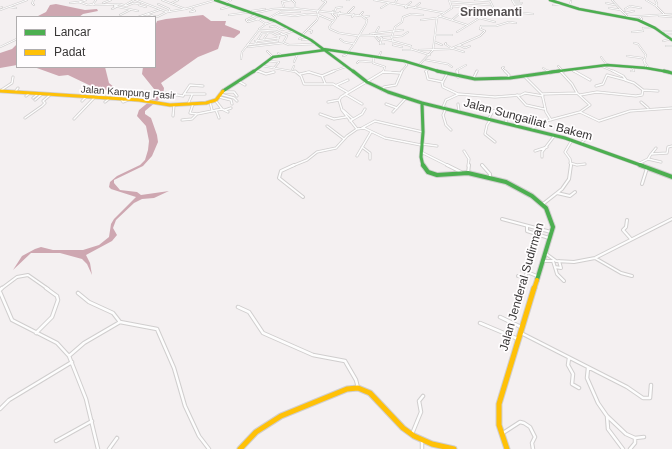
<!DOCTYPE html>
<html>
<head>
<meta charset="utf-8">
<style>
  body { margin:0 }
  #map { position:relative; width:672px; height:449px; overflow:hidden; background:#f4f0f1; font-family:Arial,sans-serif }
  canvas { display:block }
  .legend { position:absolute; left:16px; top:16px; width:140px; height:52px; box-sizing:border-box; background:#fffdfe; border:1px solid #afadae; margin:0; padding:5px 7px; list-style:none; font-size:12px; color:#383636 }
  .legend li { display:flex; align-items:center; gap:8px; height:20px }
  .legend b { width:20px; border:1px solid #afadae }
</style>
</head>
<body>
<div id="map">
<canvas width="672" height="449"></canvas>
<ul class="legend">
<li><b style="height:5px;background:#4caf50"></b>Lancar</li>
<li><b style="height:5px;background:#ffc107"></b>Padat</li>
</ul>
</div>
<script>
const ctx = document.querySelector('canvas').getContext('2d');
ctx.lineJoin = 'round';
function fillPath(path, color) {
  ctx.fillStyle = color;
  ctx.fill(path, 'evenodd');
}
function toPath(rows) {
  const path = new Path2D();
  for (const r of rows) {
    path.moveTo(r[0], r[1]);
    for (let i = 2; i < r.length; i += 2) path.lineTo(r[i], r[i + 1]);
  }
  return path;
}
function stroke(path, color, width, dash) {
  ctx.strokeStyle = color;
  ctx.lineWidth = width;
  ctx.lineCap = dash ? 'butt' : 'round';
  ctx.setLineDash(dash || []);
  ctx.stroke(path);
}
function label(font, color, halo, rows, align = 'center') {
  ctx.font = font + ' Arial,sans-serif';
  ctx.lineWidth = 3.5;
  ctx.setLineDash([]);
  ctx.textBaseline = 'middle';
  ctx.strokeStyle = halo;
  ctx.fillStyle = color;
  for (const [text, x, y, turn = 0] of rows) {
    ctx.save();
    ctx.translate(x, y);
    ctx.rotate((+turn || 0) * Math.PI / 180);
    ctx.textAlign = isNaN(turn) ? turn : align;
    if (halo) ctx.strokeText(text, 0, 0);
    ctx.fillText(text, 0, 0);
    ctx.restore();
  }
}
fillPath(toPath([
  [56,4,85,10,97,9,98,11,83,14,79,17,36,17,46,12,50,5],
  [203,15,211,21,226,21,225,25,240,31,240,33,234,38,222,36,218,49,198,57,161,83,164,88,163,96,145,111,145,114,151,118,157,135,158,142,152,156,143,166,114,180,114,183,120,190,137,192,141,195,169,191,154,198,142,199,134,203,116,220,113,228,117,235,112,241,86,255,90,263,92,275,87,264,82,259,60,253,31,253,13,270,22,256,35,249,41,247,53,250,83,250,99,245,109,237,111,224,114,219,136,197,111,189,109,187,110,182,117,176,140,165,145,160,148,150,149,141,146,126,137,116,139,110,156,96,154,89,142,74,143,67,155,67,155,26,157,21,166,19],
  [17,44,17,65,0,68,0,53,12,49],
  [34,67,105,67,109,83,115,88,128,91,134,90,131,93,125,95,120,94,91,86,68,75,59,76]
]), '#cea7b1');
const streetFar3 = toPath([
  [34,0,32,3,34,5],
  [86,0,79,2,88,5,94,4],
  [96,0,93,4,95,5,120,4,127,6],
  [136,0,167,12,185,9],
  [162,0,185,9,216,0],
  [292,0,295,3,295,8],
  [347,0,349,0],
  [374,0,444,13],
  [475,0,490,1,494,9],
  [512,0,515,5,521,5],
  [612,0,621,10],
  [646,0,656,6],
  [655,0,657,3,656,6,664,14],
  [513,1,519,1],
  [450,2,491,5],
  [70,3,79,2],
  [103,3,111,0],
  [172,3,178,0],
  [226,3,231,0],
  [514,3,522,3],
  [606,3,615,5],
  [158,4,169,9,170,12],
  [394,4,397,0],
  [118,5,114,6,138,11],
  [125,5,134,0],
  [139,5,146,7],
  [553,5,560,4],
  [126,6,134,3,140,4],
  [452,6,533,14],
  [10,7,16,8],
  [284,7,282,2,291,0],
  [569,7,571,1],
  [0,8,2,7],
  [381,8,389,3],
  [407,8,405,7,411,2],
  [414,8,420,3],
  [609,8,621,10,627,16],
  [112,9,116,7],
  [221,9,232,6],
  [0,10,27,0],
  [252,11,265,9],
  [333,11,332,14,336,18,329,27,330,29,339,33,359,36],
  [335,11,336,8,342,7],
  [625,11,625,9,630,6,641,8],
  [190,12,195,11,191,8],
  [256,13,273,9,292,8,362,16,367,20,366,24,354,44,346,55,343,56],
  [348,13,354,7],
  [625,13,634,11],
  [147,14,157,17,167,12],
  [277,14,295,16,307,14,319,15,333,21],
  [120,15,130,10],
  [229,15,252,12],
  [256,15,246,20,248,22,258,19,266,24,274,21],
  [360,15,363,12],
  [252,16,258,19,264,16],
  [338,16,340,12],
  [439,16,467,25],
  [659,16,672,17],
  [138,17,159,10],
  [352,17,354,14],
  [364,17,369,16],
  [627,17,672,14],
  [640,17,642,19,640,20],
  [269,18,281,11,300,12],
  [421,20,437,18],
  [452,20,460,13,495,22],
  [270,27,275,26,282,30,289,28],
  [259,29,266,24],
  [308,30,312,31,311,33],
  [394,31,403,30],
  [660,31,672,31],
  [376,32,379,27],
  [457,32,486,14],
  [632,32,643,31,643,28,654,28],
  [370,34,394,31],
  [664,34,672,34],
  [302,35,317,20,319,15,317,12,326,2,322,0],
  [360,35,391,36,393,41,411,46,411,49,430,55],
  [374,35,379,41],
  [435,35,452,35],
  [378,36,382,38,380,44,384,44],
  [392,36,395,27,402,22,403,17,411,14,423,15],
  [392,37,402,36,408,32],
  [299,39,305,36],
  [340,39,344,42,354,44],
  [382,39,393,41,393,45,402,47],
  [263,40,268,33],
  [302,40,309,39],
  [255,41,279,38],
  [663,41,671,39],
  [435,42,442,45],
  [284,43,289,45,316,44],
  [446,43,445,44,451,48,464,52],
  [634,43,638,44,646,55,644,61,646,68],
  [255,44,262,33,272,33,278,36],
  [247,45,278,41,278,36,294,31],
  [459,45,465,48,470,46],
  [666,46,672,46],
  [0,47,17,39],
  [403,50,412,50],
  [419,50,450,49,480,36,485,31,480,29,481,26,496,26,509,22,516,23],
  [267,51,273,57],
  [278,53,281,55],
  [627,56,642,58,648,67],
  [374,57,373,63,385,67,383,72],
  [601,57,607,65],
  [378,58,381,52],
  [241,59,242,52,259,30,276,31,287,36,283,43,248,47],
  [426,60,448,64,452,67],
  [267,61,279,62,274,68],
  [294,62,298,53],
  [357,63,359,61,372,62],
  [419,65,433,50,437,18,452,8,449,0],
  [263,66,296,72],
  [558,66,564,72],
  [601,66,615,72],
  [504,67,502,68,506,72],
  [543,68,549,72],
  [292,70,294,66],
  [256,71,261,72],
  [573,71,576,72],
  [631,71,634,71,632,67],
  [272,72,274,72],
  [307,72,310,72],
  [331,72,345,67],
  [382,72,391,72],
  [401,72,407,65,404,61],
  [425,72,429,69],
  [457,72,457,70,466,65],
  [476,72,477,71]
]);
const streetFar2 = toPath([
  [258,71,266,74,274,72],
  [295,71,301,76,304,84,333,84,347,92],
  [426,71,428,79,443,82],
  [457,71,458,77],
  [505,71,509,75,508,78],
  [548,71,550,73],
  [574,71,590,80],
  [300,74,309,72,322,76,325,83],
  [447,74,442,83,443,87,458,94],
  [322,76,334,71],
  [525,77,542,94,546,112,551,120],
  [473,79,477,71],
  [625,80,634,83,643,90,658,91],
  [238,81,245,85],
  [337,85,348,80],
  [203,86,190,85,184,94,205,94],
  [596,86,603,84,607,75,626,80,623,76,613,71],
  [382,90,384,87,396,85,402,71],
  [0,91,12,83,13,77],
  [15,92,18,88],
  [222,92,234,92,237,96],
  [166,93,183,96,184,94],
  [220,94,234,98,237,101],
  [345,94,362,104],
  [542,94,577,93],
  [517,95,526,105,544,109],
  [580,95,597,92,636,96,642,95,643,90],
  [26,96,30,93],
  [219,97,231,100,232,104],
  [33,98,38,94],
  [121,99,123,102,130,99],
  [35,100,42,94],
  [215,100,222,109,228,112],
  [82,101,86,97],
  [105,102,110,98],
  [210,102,212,110],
  [328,102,339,100],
  [641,102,648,108],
  [188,104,192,95],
  [193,104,190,113,197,114],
  [386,104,397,108],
  [458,104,459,111],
  [443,107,446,100,459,94,495,97,521,95,525,93,543,96],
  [446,108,443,115,446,125,451,130],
  [216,110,219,118],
  [225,110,231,108],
  [343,110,353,119],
  [393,112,406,98],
  [580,112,599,121,630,111,672,108],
  [320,114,334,119,346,117],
  [173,116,174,105],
  [25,118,42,106,45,103,43,101,50,95],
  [489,118,493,111,500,109,506,112,506,122],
  [74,119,94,98],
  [491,119,487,125,485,134,495,142],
  [182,120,192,119,197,114,222,109],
  [350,121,362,114,365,109],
  [327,126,344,139],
  [362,128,375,121,423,132],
  [357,129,342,110,339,100,341,97,383,72,400,73],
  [531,129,546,121,580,112,590,105,577,93,572,84,561,72],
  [581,143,588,137],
  [422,144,437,146],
  [362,147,370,153,370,159],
  [464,151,469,159,468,166],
  [535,151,547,147],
  [421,152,449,166],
  [652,153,656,148],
  [357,156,371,132],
  [542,157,542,152,555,135],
  [648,159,651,154,667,153,668,147,672,146],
  [570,163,577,165,585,164],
  [638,164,648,159,661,162],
  [482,165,483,166],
  [292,166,307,160,317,152,336,148,347,136,357,129,364,128,385,138,421,145],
  [571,166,570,159,565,152,572,140]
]);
const streetFar1 = toPath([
  [294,165,281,171,279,178,303,197],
  [447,165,461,172],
  [482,165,490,174,490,178],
  [468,173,469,165],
  [642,184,647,168],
  [557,193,570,196,575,192],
  [543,204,562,189,569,179,571,165],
  [502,219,551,232],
  [627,220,626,227,623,230,631,239],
  [527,226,527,231,549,238],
  [545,253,556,261,574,262,595,258,672,219],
  [595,258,621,273,632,276],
  [543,261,553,261],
  [553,261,557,274,564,281],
  [555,267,561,268,559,261],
  [522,270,537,276],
  [518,276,525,277,527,272],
  [1,289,17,277,28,275,48,289]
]);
const street = toPath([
  [0,290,2,288],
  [0,292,12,320,57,343,69,356,86,399,98,449],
  [78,293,89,302,113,313,120,322],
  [238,307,249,312,263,333,313,355,345,361,356,380,358,388],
  [500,317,521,327],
  [480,323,518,339],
  [36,333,52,317,58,300,57,296,46,288],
  [521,333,627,387,643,398,650,398,651,385],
  [69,356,84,343,120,322,157,329,174,368,185,406,199,436,209,449],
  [569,358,568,365,573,374,572,384,579,388],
  [588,368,587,378,598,403,607,416,626,434,635,438,644,437],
  [0,409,9,400,72,362],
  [607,416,608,429,623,449],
  [503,433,520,422,524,423,530,427,535,437,532,443,533,449],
  [412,434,421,412,419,401,423,396],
  [422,440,422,449],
  [56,441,92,421],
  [109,449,117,438],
  [630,449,635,443,635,438]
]);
const fastFar2 = toPath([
  [215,0,275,21,311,40,354,72],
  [550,0,579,9,638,20,655,28,672,40],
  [323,49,404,61,441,72],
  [253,72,273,57,325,50],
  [551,72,607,65,646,68,669,72]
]);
const fastFar1 = toPath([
  [353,71,367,82,388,92,422,103,423,132,421,157,423,166],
  [437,71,475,79,510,78,559,71],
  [664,71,672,73],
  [223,91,254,71],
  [422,103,565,138,643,166]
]);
const fast = toPath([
  [423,165,428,172,437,175,468,173,506,182,532,196,546,208,553,227,537,280],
  [640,165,672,177]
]);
const slowFar2 = toPath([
  [0,91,139,100,170,105,206,103,216,100,223,91]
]);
const slowFar1 = toPath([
  [534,289,537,280]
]);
const slow = toPath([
  [240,449,256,432,281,416,347,389,358,388,370,393,403,428,414,436,432,444,454,449],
  [507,449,499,425,499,404,534,288]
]);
stroke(streetFar3, '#d0cece', 2);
stroke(streetFar2, '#d0cece', 3);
stroke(streetFar1, '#d0cece', 4);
stroke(street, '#d0cece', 4.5);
stroke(fastFar2, '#d0cece', 3.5);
stroke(fastFar1, '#d0cece', 4.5);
stroke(fast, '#d0cece', 6);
stroke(slowFar2, '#d0cece', 4.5);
stroke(slowFar1, '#d0cece', 6);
stroke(slow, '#d0cece', 7);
stroke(streetFar3, '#fdfdfd', 1);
stroke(streetFar2, '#fdfdfd', 1.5);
stroke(streetFar1, '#fdfdfd', 2);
stroke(street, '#fdfdfd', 2.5);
stroke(fastFar2, '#4caf50', 2.5);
stroke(fastFar1, '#4caf50', 3);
stroke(fast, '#4caf50', 4);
stroke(slowFar2, '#ffc107', 3);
stroke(slowFar1, '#ffc107', 4);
stroke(slow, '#ffc107', 5);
label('10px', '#383636', '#fffdfe', [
  ["Jalan Kampung Pasir",128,93,4]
]);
label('bold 12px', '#544f50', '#fffdfe', [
  ["Srimenanti",491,13]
]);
label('12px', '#383636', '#fffdfe', [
  ["Jalan Sungailiat - Bakem",528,120,15],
  ["Jalan Jenderal Sudirman",522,287,-74]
]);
</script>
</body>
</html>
